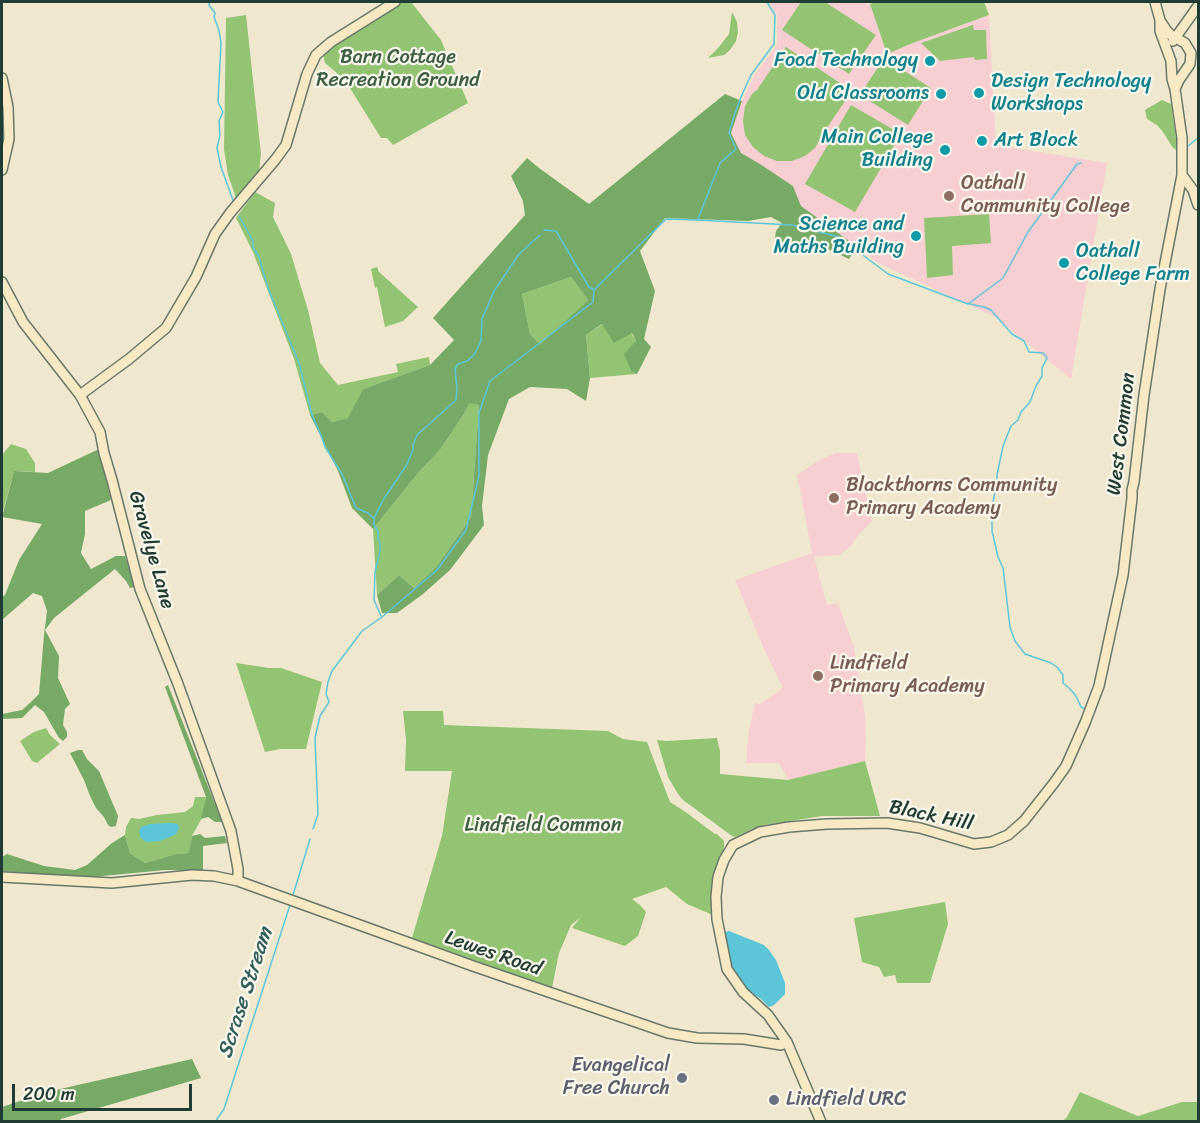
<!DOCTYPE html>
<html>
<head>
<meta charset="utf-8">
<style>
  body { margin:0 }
  #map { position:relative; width:1200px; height:1123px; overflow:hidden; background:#f0e8ce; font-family:Sriracha,sans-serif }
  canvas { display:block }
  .frame { position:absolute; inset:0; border:3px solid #1f3d34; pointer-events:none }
  .scale { position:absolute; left:12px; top:1084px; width:180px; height:27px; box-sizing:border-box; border:3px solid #1f3d34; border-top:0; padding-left:8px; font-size:18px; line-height:21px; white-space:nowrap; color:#1f3d34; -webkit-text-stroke:4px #fbf7ec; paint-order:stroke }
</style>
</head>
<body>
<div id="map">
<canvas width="1200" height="1123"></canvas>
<div class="frame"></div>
<div class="scale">200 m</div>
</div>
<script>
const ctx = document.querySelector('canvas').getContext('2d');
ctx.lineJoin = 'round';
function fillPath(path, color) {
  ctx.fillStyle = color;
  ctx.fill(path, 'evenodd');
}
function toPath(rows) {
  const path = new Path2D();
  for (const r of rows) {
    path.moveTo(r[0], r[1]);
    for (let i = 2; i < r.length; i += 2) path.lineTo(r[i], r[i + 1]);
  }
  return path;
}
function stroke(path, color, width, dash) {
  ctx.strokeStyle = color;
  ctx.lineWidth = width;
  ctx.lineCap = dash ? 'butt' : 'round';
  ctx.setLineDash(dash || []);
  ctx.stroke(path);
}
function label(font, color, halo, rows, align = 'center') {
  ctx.font = font + ' Sriracha,sans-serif';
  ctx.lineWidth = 4.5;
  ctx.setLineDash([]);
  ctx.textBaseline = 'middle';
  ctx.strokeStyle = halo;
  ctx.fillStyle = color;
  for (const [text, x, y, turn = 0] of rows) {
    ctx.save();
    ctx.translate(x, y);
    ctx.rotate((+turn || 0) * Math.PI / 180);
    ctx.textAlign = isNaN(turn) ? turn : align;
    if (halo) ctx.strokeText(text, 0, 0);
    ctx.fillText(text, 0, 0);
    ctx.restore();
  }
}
fillPath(toPath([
  [769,2,865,2,867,5,870,4,887,54,913,43,989,15,996,145,1107,163,1071,379,995,317,878,263,801,206,793,186,760,164,741,153,731,133,742,101,755,74,777,45,777,15],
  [836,453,857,453,872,521,857,537,852,545,840,555,814,557,827,605,838,603,854,647,865,716,866,740,865,761,788,780,779,763,746,763,749,730,755,703,760,704,783,688,764,649,735,580,812,553,797,475,821,459]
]), '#f7cfd2');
fillPath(toPath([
  [399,2,411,2,441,40,468,103,393,145,387,138,381,138,345,80,325,63,323,55,334,43],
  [801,2,825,2,876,35,849,74,782,30],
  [876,2,984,2,989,15,913,43,887,54,870,4],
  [732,12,737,22,738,32,736,41,730,50,724,55,708,58,719,47,729,34],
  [246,15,261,154,259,172,236,198,228,175,224,149,226,18],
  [973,25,974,30,986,30,987,59,975,60,974,57,940,61,921,43],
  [786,47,852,91,824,132,815,148,805,156,792,161,777,161,764,156,753,147,745,135,743,121,745,106,752,94,757,90],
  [884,58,931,88,908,125,860,95],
  [1162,100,1171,104,1178,151,1173,148,1163,132,1157,125,1147,119,1145,110],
  [851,105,901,134,855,212,805,184],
  [255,192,275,203,273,217,291,254,308,310,320,363,338,385,398,372,396,364,429,357,430,365,363,389,349,418,332,422,322,412,310,415,294,359,253,252,236,218],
  [989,214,991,243,952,246,953,275,927,278,924,218],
  [377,267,378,269,378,271,418,307,403,321,385,327,377,287,375,288,371,269],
  [571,277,588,300,540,346,530,334,522,294],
  [603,324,631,333,636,341,632,372,637,374,590,378,586,335],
  [469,402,479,405,471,517,437,566,414,588,399,575,377,595,373,529,419,472,440,450,464,414],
  [11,444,26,449,35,463,35,472,14,471,2,515,2,455],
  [236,663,269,668,281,668,322,682,306,749,280,749,265,752],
  [403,711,443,711,444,725,608,731,623,739,647,742,670,802,687,813,715,834,717,834,724,841,724,848,717,870,713,915,687,904,666,887,632,899,640,905,646,912,638,936,625,946,572,928,580,918,571,925,559,953,552,988,412,938,442,836,452,771,405,771,406,740],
  [46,728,50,735,60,744,37,763,32,761,20,741,34,732],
  [717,738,720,751,720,774,788,780,865,761,880,816,822,816,765,825,752,829,735,837,732,836,683,800,678,794,668,777,657,740,666,741],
  [195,797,206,797,202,818,192,836,190,853,176,854,145,863,130,853,125,835,126,827,131,818,139,819,157,815,185,812,193,806],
  [945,902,948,924,930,983,897,983,895,975,884,977,879,967,862,962,854,918],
  [1080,1092,1138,1116,1182,1102,1198,1102,1198,1121,1056,1121,1064,1120,1067,1117]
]), '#93c474');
fillPath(toPath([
  [725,94,742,101,731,133,741,153,760,164,793,186,801,206,856,246,849,259,804,238,798,252,774,245,776,231,782,223,771,217,748,221,665,218,640,251,655,291,644,339,651,347,637,374,632,372,624,354,636,341,632,333,614,343,602,324,586,335,590,378,586,401,567,389,530,387,509,399,488,455,482,506,484,525,450,570,423,594,397,613,382,613,377,595,399,575,414,588,437,566,471,517,479,405,469,403,464,414,440,450,419,472,373,529,352,508,338,471,310,415,322,412,332,422,348,418,363,389,430,365,454,340,433,318,525,215,523,201,511,176,527,158,539,168,589,204],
  [571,277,588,300,540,345,530,334,522,294],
  [99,449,111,500,85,511,85,534,81,553,91,569,116,556,125,556,135,587,130,588,126,581,115,569,54,618,45,630,59,656,58,678,70,704,65,709,63,725,67,732,67,737,63,741,59,738,44,712,35,705,22,718,2,719,2,714,22,710,31,702,39,694,44,635,47,611,42,596,33,593,2,620,2,597,5,595,19,560,42,524,2,517,14,471,48,473],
  [168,685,222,822,215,822,208,817,201,819,206,797,165,687],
  [78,750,82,750,87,759,99,771,118,816,116,826,111,827,108,825,104,817,96,808,90,796,84,780,70,753],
  [200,834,205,838,225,836,227,843,203,846,203,870,165,870,82,878,2,871,2,857,7,854,44,866,75,870,87,865,112,843,125,835,130,853,145,863,176,854,189,853,192,836],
  [192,1059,201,1078,61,1119,60,1121,2,1121,2,1107,47,1092]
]), '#76aa66');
fillPath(toPath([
  [170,823,178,824,179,829,175,835,160,841,146,842,140,837,139,831,141,827,150,824],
  [729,931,764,945,769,950,776,960,785,983,785,994,774,1005,769,1007,761,999,747,989,739,980,731,965,726,949,725,932]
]), '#5cc6d8');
stroke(toPath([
  [209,2,209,5,215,13,214,17,219,30,221,43,218,102,223,112,219,121,220,135,217,148,221,167,234,203],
  [1188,146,1198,138],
  [239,216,253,241,253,247,259,257,268,288,299,363,312,415,321,435,325,447,342,474,356,508,368,513,373,518],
  [698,219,720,163,736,149,729,133,734,116,741,97,751,75,774,44,775,15,767,2],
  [544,230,556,231,589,287,594,290],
  [595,289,666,219,697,220,792,225,839,237,888,274,968,304,1003,278,1028,232,1077,164,1081,163],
  [970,304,984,307,991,310,1012,334,1024,341,1029,352,1043,353,1047,358,1042,368,1042,376,1036,386,1030,402,1021,412,1018,420,1011,426,1003,446,997,475,997,482,992,507,992,531,998,557,1003,568,1010,627,1015,641,1025,654,1051,663,1057,667,1063,675,1063,683,1070,689,1076,696,1081,707,1085,709],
  [381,616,374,600,375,572,380,551,380,543,378,539,378,531,374,525,374,518,383,500,406,466,413,450,413,445,417,435,456,400,457,389,455,369,458,364,467,361,474,355,481,341,482,319,494,291,519,254,540,235],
  [313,829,318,814,315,738,320,716,329,702,326,694,328,682,332,671,362,631,382,617,437,570,466,530,479,476,479,413,490,381,593,302,594,290],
  [293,895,310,839],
  [215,1122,224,1109,290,905]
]), '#5cc6d8', 1.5);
const secondary = toPath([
  [1161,22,1167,31,1172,36,1185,43,1191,53,1190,64,1179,80,1175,89],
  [1173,41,1198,6],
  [2,78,8,107,9,139,2,170],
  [1182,175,1193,190,1198,205],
  [2,282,23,322,80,395,100,432,104,453,112,480,140,589,178,684,231,831,238,869,238,881],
  [80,395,129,359,166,328,196,277,215,234,230,213,275,160,286,145,307,74,316,55,331,42,395,2],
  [2,877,112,883,192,875,214,876,238,881,473,966,668,1033,697,1038,744,1039,781,1045,787,1042],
  [821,1122,787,1042,768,1015,743,992,727,969,717,919,716,897,718,877,724,860,733,845,760,832,789,827,827,824,887,823,920,828,974,844,991,842,1008,835,1024,821,1054,783,1066,766,1085,723,1099,686,1123,575,1132,498,1132,490,1134,482,1144,395,1160,289,1182,175,1182,138,1175,89,1172,79,1171,61,1160,31,1160,20,1155,2]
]);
stroke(secondary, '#68796a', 12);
stroke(secondary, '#f6e9c3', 9);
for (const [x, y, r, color] of [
  [930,61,6,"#0f9aa8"],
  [979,93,6,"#0f9aa8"],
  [941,94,6,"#0f9aa8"],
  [982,141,6,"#0f9aa8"],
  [945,150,6,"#0f9aa8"],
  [949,196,6,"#8d6e63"],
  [916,236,6,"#0f9aa8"],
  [1064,263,6,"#0f9aa8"],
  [834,498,6,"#8d6e63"],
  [818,676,6,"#8d6e63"],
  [682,1078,6,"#6b7280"],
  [774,1100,6,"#6b7280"]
]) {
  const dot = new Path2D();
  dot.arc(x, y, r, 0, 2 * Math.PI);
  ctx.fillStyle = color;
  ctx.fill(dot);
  stroke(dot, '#fbf7ec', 2);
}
label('20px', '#3c5f44', '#fbf7ec', [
  ["Barn Cottage",398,58],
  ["Recreation Ground",398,81],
  ["Lindfield Common",543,826]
]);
label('20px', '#0d838f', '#fbf7ec', [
  ["Food Technology",918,61],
  ["Design Technology",991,82,"left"],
  ["Workshops",991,105,"left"],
  ["Old Classrooms",929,94],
  ["Main College",933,138],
  ["Building",933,161],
  ["Art Block",994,141,"left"],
  ["Science and",904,225],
  ["Maths Building",904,248],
  ["Oathall",1076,252,"left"],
  ["College Farm",1076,275,"left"]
], 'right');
label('20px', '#785e54', '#fbf7ec', [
  ["Oathall",961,184],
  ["Community College",961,207],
  ["Blackthorns Community",846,486],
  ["Primary Academy",846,509],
  ["Lindfield",830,664],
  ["Primary Academy",830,687]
], 'left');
label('20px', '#1f3d34', '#fbf7ec', [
  ["West Common",1122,434,-83],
  ["Gravelye Lane",151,550,74],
  ["Black Hill",931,816,12],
  ["Lewes Road",493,954,19]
]);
label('20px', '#5b616d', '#fbf7ec', [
  ["Evangelical",670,1066],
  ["Free Church",670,1089],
  ["Lindfield URC",786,1100,"left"]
], 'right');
label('italic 21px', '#2e5f5d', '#fbf7ec', [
  ["Scrase Stream",246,993,-72]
]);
</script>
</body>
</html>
